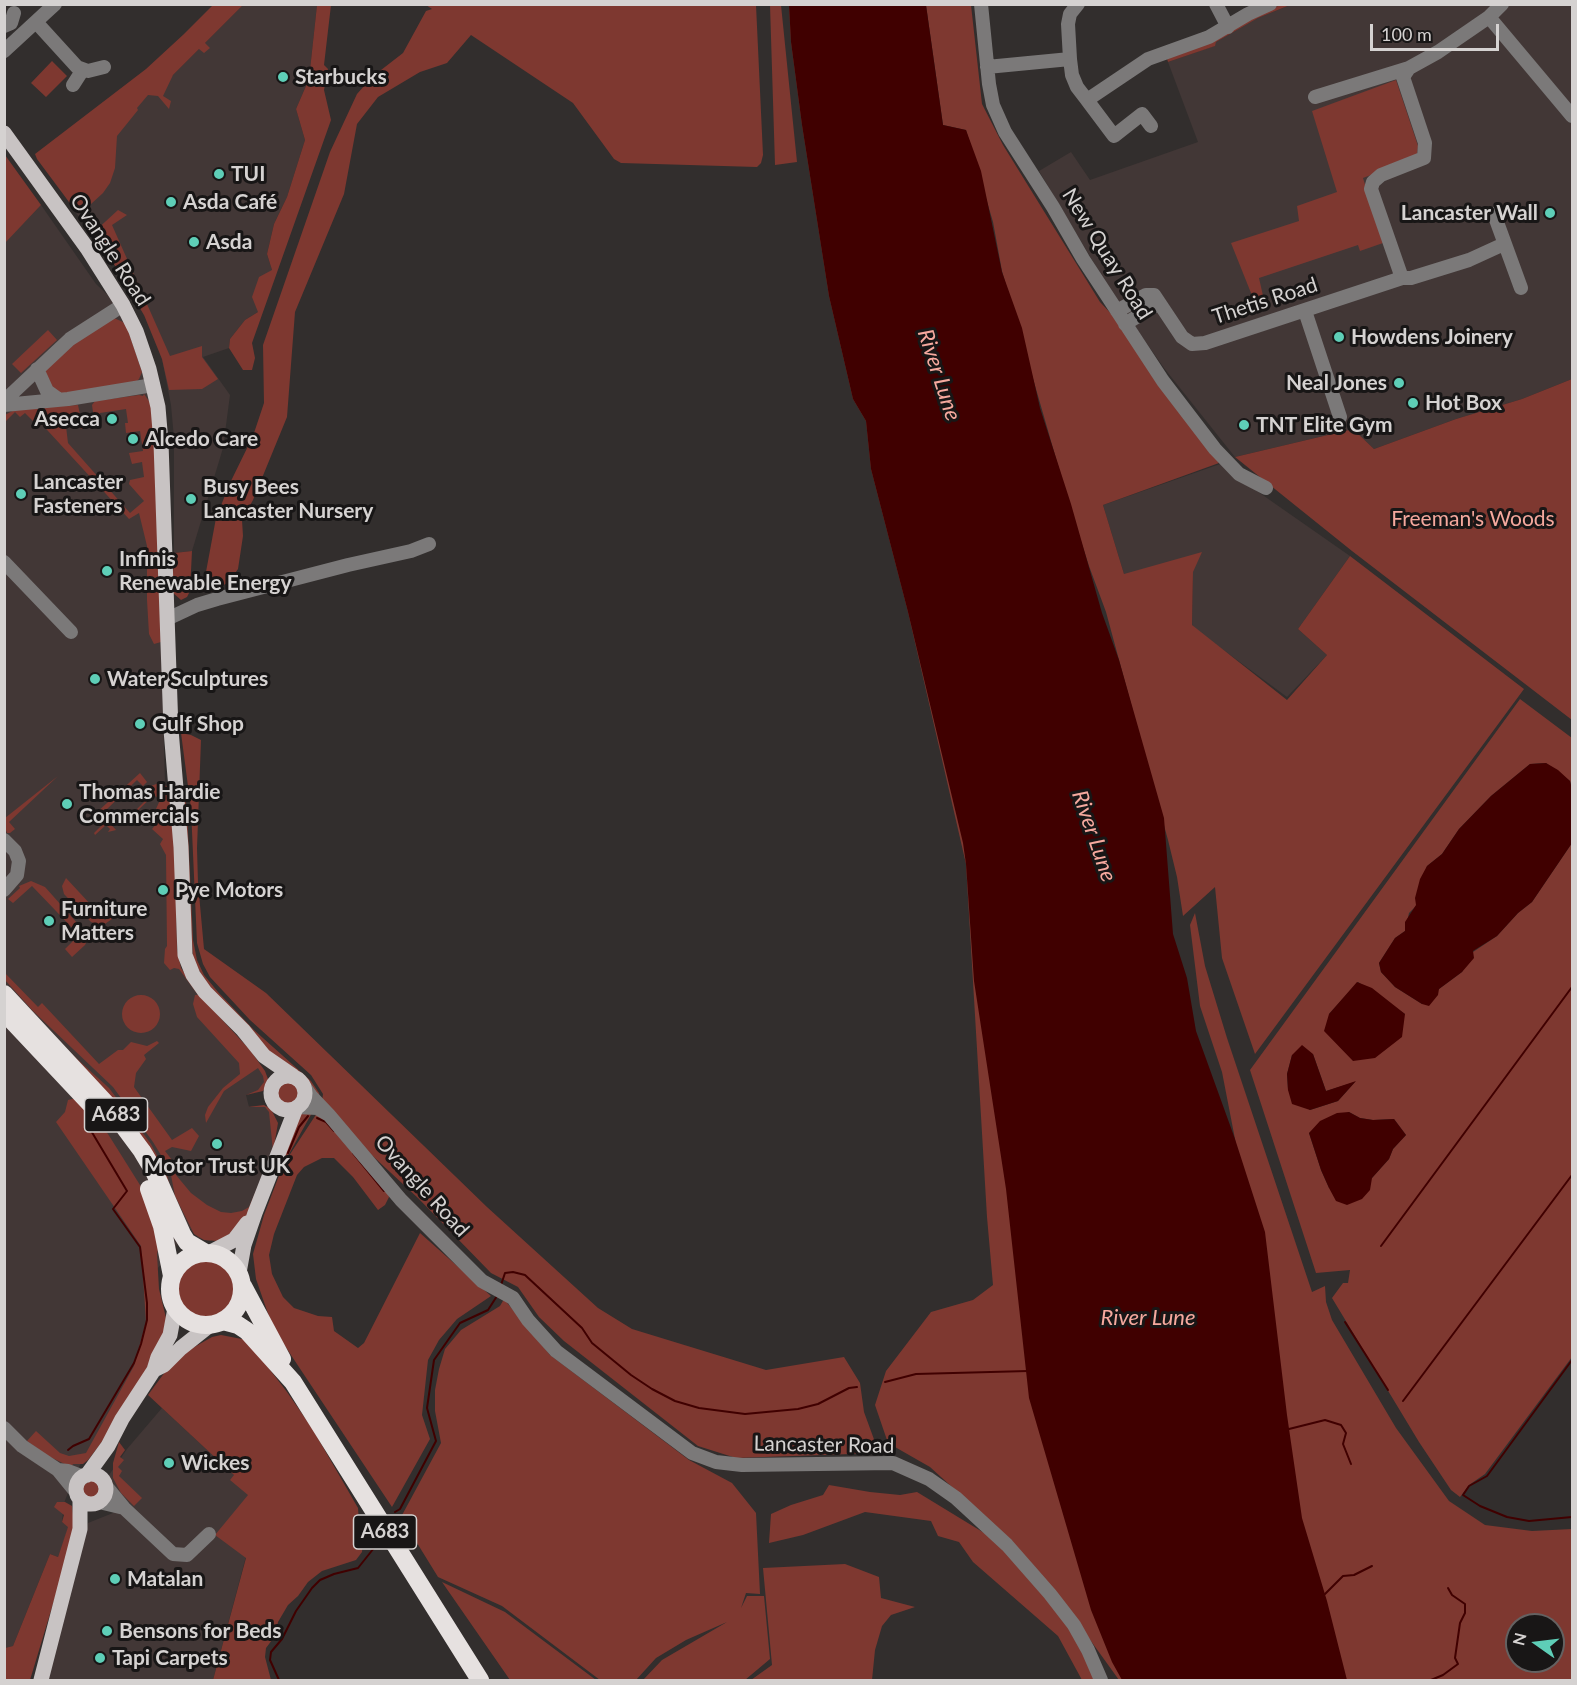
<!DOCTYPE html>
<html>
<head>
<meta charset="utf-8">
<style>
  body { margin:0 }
  #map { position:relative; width:1577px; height:1685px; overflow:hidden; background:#322e2d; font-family:Lato,sans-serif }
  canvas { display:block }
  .frame { position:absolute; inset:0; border:6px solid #d5d2d1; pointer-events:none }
  .north { position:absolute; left:1505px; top:1613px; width:60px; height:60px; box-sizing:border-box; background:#181616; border:2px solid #646161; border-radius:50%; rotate:284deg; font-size:16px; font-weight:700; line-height:24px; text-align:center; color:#d5d2d1 }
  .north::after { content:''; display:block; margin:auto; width:21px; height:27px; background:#5eceb7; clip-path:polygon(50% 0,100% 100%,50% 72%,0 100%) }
  .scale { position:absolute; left:1370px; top:24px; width:129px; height:27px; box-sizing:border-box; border:3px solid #d5d2d1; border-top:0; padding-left:8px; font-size:18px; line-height:21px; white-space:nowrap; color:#d5d2d1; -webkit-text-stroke:4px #181616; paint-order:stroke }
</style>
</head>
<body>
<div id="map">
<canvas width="1577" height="1685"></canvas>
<div class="frame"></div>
<div class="north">N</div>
<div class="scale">100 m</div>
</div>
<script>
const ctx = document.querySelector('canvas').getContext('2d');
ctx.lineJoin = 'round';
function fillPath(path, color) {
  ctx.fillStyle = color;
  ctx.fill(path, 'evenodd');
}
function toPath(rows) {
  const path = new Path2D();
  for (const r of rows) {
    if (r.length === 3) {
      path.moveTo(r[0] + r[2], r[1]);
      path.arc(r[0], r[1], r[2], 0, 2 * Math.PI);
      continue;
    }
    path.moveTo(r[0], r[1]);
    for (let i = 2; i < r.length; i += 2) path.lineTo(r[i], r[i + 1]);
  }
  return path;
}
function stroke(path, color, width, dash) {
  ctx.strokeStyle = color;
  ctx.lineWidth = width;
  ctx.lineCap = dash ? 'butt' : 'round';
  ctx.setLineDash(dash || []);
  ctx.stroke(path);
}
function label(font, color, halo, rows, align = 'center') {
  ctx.font = font + ' Lato,sans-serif';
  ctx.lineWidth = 6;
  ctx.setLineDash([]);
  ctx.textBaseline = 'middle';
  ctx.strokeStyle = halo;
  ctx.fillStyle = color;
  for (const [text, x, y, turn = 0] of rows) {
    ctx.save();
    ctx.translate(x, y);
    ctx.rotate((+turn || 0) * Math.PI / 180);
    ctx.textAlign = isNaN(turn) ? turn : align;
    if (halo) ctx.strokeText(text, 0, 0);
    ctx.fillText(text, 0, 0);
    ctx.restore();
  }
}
fillPath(toPath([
  [243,5,317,5,309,79,296,109,305,140,287,197,274,224,267,254,272,270,258,312,245,320,230,339,229,348,203,357,230,395,223,448,192,551,174,553,174,438,171,405,162,359,147,314,144,315,111,259,95,241,61,190,89,164,147,95,168,80],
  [1290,5,1572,5,1572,379,1522,399,1456,419,1374,449,1353,429,1235,457,1164,368,1114,297,1039,171,1071,152,1090,180,1198,142,1168,62,1214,46,1216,42,1258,18],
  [41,205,96,284,115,302,154,396,165,783,169,788,178,960,181,968,195,989,250,1050,267,1077,261,1090,246,1095,249,1107,265,1107,273,1114,273,1151,247,1215,210,1241,198,1238,190,1229,148,1280,160,1331,77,1470,64,1503,62,1522,69,1526,58,1557,50,1554,13,1646,5,1648,4,243],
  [1223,463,1244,482,1350,556,1298,629,1327,655,1287,697,1195,629,1192,625,1193,572,1124,574,1103,505],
  [162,1408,261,1500,213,1680,47,1680,88,1523,113,1513,120,1502,107,1478,127,1449]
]), '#423736');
fillPath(toPath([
  [213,5,243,5,205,43,210,48,204,53,199,49,173,75,163,96,171,101,169,109,158,96,148,95,137,108,138,110,117,136,115,168,110,183,103,193,91,204,88,201,79,207,72,206,37,159,35,154,146,69,184,34],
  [317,5,331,5,324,65,328,69,324,90,331,120,252,343,255,358,252,370,243,370,229,348,230,339,245,320,258,312,252,297,259,277,272,270,267,254,274,224,287,197,305,140,296,109,309,79],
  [426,5,756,5,763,155,761,163,757,167,621,163,614,159,573,103,471,35,447,63,420,72,378,97,357,124,344,194,295,312,287,417,253,500,242,520,243,536,238,569,229,582,211,592,203,588,216,518,230,483,253,436,264,403,263,345,330,152,357,94,372,77,403,53,426,11,432,9],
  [770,5,781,5,797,162,775,165],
  [789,5,1159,1680,1119,1680,1065,1605,996,1527,930,1467,888,1443,875,1405,886,1371,931,1312,973,1300,993,1285,987,1217,966,864,908,612,871,469,866,421,853,399,829,296,802,125,791,42],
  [926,5,971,5,982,104,1003,145,1100,302,1118,321,1219,463,1103,505,1124,574,1202,552,1193,572,1192,625,1287,700,1327,655,1298,629,1350,556,1524,689,1255,1054,1222,958,1215,887,1183,916,1177,877,1168,840,1106,612,1089,566,1070,507,1002,271,993,222,966,130,943,125],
  [1280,5,1290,5,1258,18,1216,42,1215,46,1168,62,1166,55],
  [52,61,67,76,46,97,31,83],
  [1396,80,1418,146,1417,154,1412,159,1363,178,1383,243,1360,251,1358,245,1259,278,1264,300,1255,303,1231,243,1299,221,1297,206,1337,192,1312,111],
  [5,155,41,205,5,243,4,243],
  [118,210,127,215,112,225,170,356,202,346,202,357,218,379,202,389,169,390,162,359,144,315,111,259,95,241,93,233],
  [114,318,123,322,127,327,142,372,139,379,136,382,66,395,56,393,45,376,46,370,65,349],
  [48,330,57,340,21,373,12,364],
  [1572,379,1572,720,1352,551,1235,457,1353,429,1374,449,1456,419,1522,399],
  [144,394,151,404,153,412,161,642,154,644,149,634,147,600,147,546,139,513,129,519,37,419,34,422,25,413,20,417,15,412,5,422,5,415,16,409,78,405,83,429,81,429,79,416,65,418,68,443,130,513,144,501,129,484,130,480,144,477,142,462,132,464,129,453,143,451,140,431,126,433,125,423,128,423,126,409,100,413,101,426,95,426,92,405,95,401,139,395,143,396],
  [192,551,190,591,187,597,181,600,172,592,174,553],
  [1520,699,1572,738,1572,789,1570,781,1546,763,1530,764,1491,796,1459,829,1442,854,1427,866,1417,905,1409,913,1405,931,1395,938,1379,963,1381,972,1395,987,1422,1004,1439,989,1462,972,1473,952,1497,936,1518,913,1532,902,1572,843,1572,1357,1485,1474,1469,1485,1460,1497,1451,1490,1419,1442,1332,1298,1343,1283,1348,1283,1350,1270,1316,1273,1250,1070],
  [1358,982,1405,1014,1329,1014],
  [1313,1054,1326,1091,1355,1082,1338,1101,1310,1110,1288,1090,1287,1074,1292,1055],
  [1349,1112,1360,1118,1373,1120,1394,1119,1406,1135,1393,1149,1389,1159,1372,1178,1329,1188,1321,1170,1309,1133],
  [181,733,191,735,201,740,197,848,198,883,204,949,266,993,487,1207,598,1308,632,1329,766,1370,844,1357,860,1383,864,1412,879,1453,736,1458,698,1446,564,1341,539,1317,518,1287,491,1273,418,1198,363,1147,322,1102,323,1094,311,1075,250,1020,210,977,203,964,197,943,191,809],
  [140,773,147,782,143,786,137,780,106,810,110,816,107,820,116,830,108,832,110,829,106,825,95,835,94,833,105,822,96,813],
  [58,776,9,822,15,829,10,833,7,833,5,828,5,818],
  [161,782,169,788,175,842,177,949,181,968,201,997,250,1050,265,1071,268,1079,266,1087,263,1091,246,1095,258,1090,264,1082,263,1076,258,1068,224,1091,206,1123,205,1115,208,1107,223,1088,240,1074,239,1063,197,1017,193,1004,195,995,198,995,179,969,174,968,170,970,164,963,165,949,167,946,166,855,160,844,163,839,152,829,163,816,156,809,160,800,154,795,132,816,131,815,151,795,154,789,151,786],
  [183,786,187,810,193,940,197,960,204,975,218,992,254,1030,311,1081,319,1093,320,1100,305,1076,280,1064,207,985,193,959],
  [66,878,105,920,110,916,112,919,102,926,91,922,64,894,62,886],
  [31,881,45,887,86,933,87,941,85,945,72,957,65,949,79,935,32,886,13,903,8,899,20,888,19,886],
  [1195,913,1205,966,1227,1038,1312,1292,1325,1286,1326,1302,1332,1320,1396,1428,1449,1501,1485,1525,1532,1531,1572,1529,1572,1680,1283,1680,1258,1315,1235,1139,1222,1072,1200,1006,1190,925],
  [1517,1625,1553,1625,1553,1661,1517,1661],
  [4,972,38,1007,42,1003,99,1064,118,1050,123,1050,131,1042,147,1046,157,1041,159,1043,144,1055,146,1059,136,1073,134,1087,172,1140,192,1128,199,1136,191,1151,172,1147,165,1151,179,1169,176,1175,191,1193,207,1205,221,1212,231,1213,242,1211,249,1207,273,1151,269,1112,265,1107,248,1107,264,1105,271,1109,278,1123,273,1152,250,1211,235,1231,217,1241,204,1240,194,1234,175,1196,170,1170,153,1142,113,1087,33,1011,5,980],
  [141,1014,19],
  [53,1037,109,1088,151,1144,167,1175,171,1191],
  [288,1093,11],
  [76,1098,108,1134,145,1193,159,1244,157,1254,159,1289,166,1318,163,1336,150,1363,114,1426,88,1460,83,1464,73,1464,71,1467,46,1455,27,1441,36,1431,60,1453,69,1456,86,1453,134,1366,146,1322,141,1246,56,1122,65,1112,68,1100],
  [313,1111,289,1154,280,1164,301,1114],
  [317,1113,322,1115,388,1191,389,1197,385,1205,378,1210,353,1177,334,1158,322,1158,304,1167,297,1175,274,1234,269,1255,272,1274,283,1297,294,1308,318,1316,332,1317,334,1331,358,1348,364,1343,420,1233,491,1296,457,1319,439,1340,428,1360,422,1415,430,1439,392,1507,273,1328,256,1279,253,1254,264,1215,283,1165],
  [206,1289,28],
  [504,1299,550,1355,689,1460,732,1483,756,1513,760,1594,746,1593,741,1608,747,1596,764,1596,770,1659,745,1680,643,1680,662,1660,727,1622,686,1640,656,1658,636,1680,600,1680,502,1606,438,1577,401,1517,441,1443,435,1411,435,1390,439,1369,445,1349,461,1330,500,1306],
  [221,1335,247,1340,287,1392,312,1428,358,1508,360,1535,363,1540,362,1552,356,1560,322,1571,308,1582,298,1596,288,1605,278,1622,275,1636,266,1648,265,1657,271,1680,213,1680,246,1558,215,1535,248,1495,230,1480,234,1475,148,1395,165,1372,189,1350,212,1337],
  [119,1442,125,1450,120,1457,124,1460,118,1467,122,1471,119,1476,142,1498,134,1506,121,1493,113,1478,113,1463],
  [91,1489,9],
  [829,1485,870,1492,900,1495,917,1492,999,1542,1063,1615,1098,1680,1082,1680,1058,1636,973,1562,959,1542,938,1536,931,1521,865,1512,803,1535,769,1543,771,1514,791,1505,823,1495],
  [57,1502,65,1502,72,1506,75,1531,30,1680,5,1680,5,1648,13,1646,50,1554,58,1557,68,1527,62,1522,64,1515,54,1507],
  [845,1564,879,1577,881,1598,915,1607,891,1615,882,1626,875,1650,872,1680,751,1680,772,1665,763,1568],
  [442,1582,505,1612,596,1680,510,1680]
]), '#7e3830');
fillPath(toPath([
  [789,5,926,5,943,125,966,130,981,171,1002,272,1022,328,1040,408,1071,504,1102,613,1119,660,1164,818,1173,934,1187,978,1196,1031,1235,1139,1265,1232,1287,1415,1302,1518,1327,1601,1347,1680,1122,1680,1112,1662,1091,1610,1029,1398,1006,1189,974,981,966,864,963,843,908,612,871,469,866,421,853,399,829,296,802,125,791,42],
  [1546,763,1558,770,1570,781,1572,789,1572,843,1532,902,1518,913,1497,936,1473,951,1474,958,1462,972,1439,989,1438,995,1429,1006,1422,1004,1395,987,1381,972,1379,963,1395,938,1405,931,1405,922,1416,905,1415,898,1420,879,1427,866,1442,854,1459,829,1491,796,1530,764],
  [1357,982,1372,988,1405,1014,1402,1037,1375,1058,1353,1061,1324,1031,1329,1014],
  [1302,1045,1313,1054,1326,1091,1356,1081,1338,1101,1310,1110,1292,1104,1288,1090,1287,1074,1292,1055],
  [1349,1112,1360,1118,1373,1120,1394,1119,1406,1135,1393,1149,1389,1159,1372,1178,1370,1190,1362,1199,1347,1205,1336,1201,1329,1188,1321,1170,1309,1133,1320,1121,1337,1113]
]), '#400000');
stroke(toPath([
  [317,1118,326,1122,334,1131],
  [288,1153,299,1127,308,1116],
  [353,1153,384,1191],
  [1381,1246,1572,987],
  [501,1285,505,1273,513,1272,525,1275,582,1328,592,1343,631,1375,652,1389,675,1401,699,1408,745,1414,798,1409,818,1404,849,1388,857,1387],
  [1345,1322,1388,1390],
  [1572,1360,1487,1476,1469,1486,1463,1495,1480,1506,1507,1517,1529,1521,1572,1517],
  [885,1382,916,1374,1028,1371],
  [1403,1401,1572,1175],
  [1289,1429,1325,1420,1341,1425,1346,1433,1343,1444,1351,1464],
  [68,1450,73,1446,89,1439,134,1363,141,1344,147,1320,147,1303,140,1247,113,1209,127,1191,87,1124],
  [395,1512,400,1509,436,1441,427,1408,434,1360,460,1323,488,1310,497,1296],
  [1325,1594,1343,1576,1354,1575,1372,1566],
  [279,1680,270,1660,271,1652,282,1639,296,1611,312,1588,320,1580,334,1574,358,1568,374,1548],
  [1431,1680,1443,1675,1458,1664,1455,1658,1460,1623,1465,1613,1465,1604,1452,1595,1448,1588],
  [1528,1680,1529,1680]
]), '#400000', 2);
stroke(toPath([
  [981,4,989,84,993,105,1005,132,1053,207,1083,259,1163,381,1215,449,1239,474,1266,488],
  [1216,4,1228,27],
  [1489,17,1572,116],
  [36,22,77,67,88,71,104,67],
  [4,26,11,23,14,13],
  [4,51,55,4],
  [1070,59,1068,24,1070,14,1078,4],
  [987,67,1070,59,1072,75,1077,87,1087,100,1148,59,1209,37,1248,14,1270,4],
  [73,85,82,71],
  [1315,97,1409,68,1438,52,1489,17,1502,4],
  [1087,100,1114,136,1142,114,1151,126],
  [1494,214,1521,288],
  [1402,278,1371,189,1373,182,1381,175,1424,158,1425,143,1403,77,1409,68],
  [1117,311,1146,295,1154,295,1182,337,1192,344,1205,343,1402,278,1411,278,1469,260,1504,244],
  [1305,311,1340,417],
  [1125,324,1159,303],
  [37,369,47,391,58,399],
  [4,401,70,339,123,305],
  [4,405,68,399,153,385],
  [4,562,71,632],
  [167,619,197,605,217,599,348,565,411,551,429,544],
  [4,840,15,851,19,861,17,875,4,890],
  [297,1107,317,1108,329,1115,311,1096,304,1086],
  [329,1115,401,1200,482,1281,513,1298,528,1320,556,1351,692,1453,716,1462,742,1465,893,1463,929,1479,956,1498,1007,1545,1050,1594,1074,1625,1088,1650,1101,1680],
  [4,1428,22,1446,58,1470,76,1492],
  [58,1470,68,1471,84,1477],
  [105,1485,124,1508,173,1554,187,1555,209,1534],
  [99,1502,124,1508]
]), '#7b7979', 14);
stroke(toPath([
  [4,133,87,248,123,305,136,331,149,369,158,407,161,443,171,730,181,847,185,955,193,975,205,992,243,1030,264,1056,293,1076],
  [288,1093,17],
  [211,1252,234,1240,247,1223],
  [239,1273,244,1245,255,1213,296,1108],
  [154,1370,164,1365,181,1348,210,1325],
  [91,1489,15],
  [87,1475,108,1446,122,1419,154,1370,158,1357,170,1335,175,1308],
  [41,1680,80,1529,80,1500]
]), '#c8c3c3', 15);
stroke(toPath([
  [4,994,110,1108,142,1151,154,1171,182,1234,187,1242,204,1252],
  [4,1012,99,1113],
  [149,1189,162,1226,172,1276],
  [206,1289,36],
  [243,1286,282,1359],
  [223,1321,238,1325,247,1331,293,1382,480,1680]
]), '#e6e1e0', 18);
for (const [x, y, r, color] of [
  [283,77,6,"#5eceb7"],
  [219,174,6,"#5eceb7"],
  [171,202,6,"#5eceb7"],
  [1550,213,6,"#5eceb7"],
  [194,242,6,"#5eceb7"],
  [1339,337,6,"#5eceb7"],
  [1399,383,6,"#5eceb7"],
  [1413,403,6,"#5eceb7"],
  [112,419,6,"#5eceb7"],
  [1244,425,6,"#5eceb7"],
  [133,439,6,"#5eceb7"],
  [21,494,6,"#5eceb7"],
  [191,499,6,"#5eceb7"],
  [107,571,6,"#5eceb7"],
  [95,679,6,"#5eceb7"],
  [140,724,6,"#5eceb7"],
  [67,804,6,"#5eceb7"],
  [163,890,6,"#5eceb7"],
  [49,921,6,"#5eceb7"],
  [217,1144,6,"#5eceb7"],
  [169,1463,6,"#5eceb7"],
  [115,1579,6,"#5eceb7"],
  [107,1631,6,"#5eceb7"],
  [100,1658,6,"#5eceb7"]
]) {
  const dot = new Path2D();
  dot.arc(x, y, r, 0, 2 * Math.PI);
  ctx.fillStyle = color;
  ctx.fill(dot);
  stroke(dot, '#181616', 2);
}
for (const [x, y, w] of [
  [116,1115,63],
  [385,1532,63]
]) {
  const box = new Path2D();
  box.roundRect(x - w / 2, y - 17, w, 34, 4.5);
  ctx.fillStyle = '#181616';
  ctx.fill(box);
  stroke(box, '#d5d2d1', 1.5);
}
label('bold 20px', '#d5d2d1', null, [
  ["A683",116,1115],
  ["A683",385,1532]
]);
label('bold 21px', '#d5d2d1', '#181616', [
  ["Starbucks",295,77],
  ["TUI",231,174],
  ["Asda Café",183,202],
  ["Lancaster Wall",1538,213,"right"],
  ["Asda",206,242],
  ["Howdens Joinery",1351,337],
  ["Neal Jones",1387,383,"right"],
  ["Hot Box",1425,403],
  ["Asecca",100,419,"right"],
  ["TNT Elite Gym",1256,425],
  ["Alcedo Care",145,439],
  ["Lancaster",33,482],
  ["Fasteners",33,506],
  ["Busy Bees",203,487],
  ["Lancaster Nursery",203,511],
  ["Infinis",119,559],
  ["Renewable Energy",119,583],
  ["Water Sculptures",107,679],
  ["Gulf Shop",152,724],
  ["Thomas Hardie",79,792],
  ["Commercials",79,816],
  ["Pye Motors",175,890],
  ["Furniture",61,909],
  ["Matters",61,933],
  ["Motor Trust UK",217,1166,"center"],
  ["Wickes",181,1463],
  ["Matalan",127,1579],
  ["Bensons for Beds",119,1631],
  ["Tapi Carpets",112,1658]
], 'left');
label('21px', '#d5d2d1', '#181616', [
  ["Ovangle Road",110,250,57],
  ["New Quay Road",1107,254,58],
  ["Thetis Road",1265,301,-18],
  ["Ovangle Road",422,1186,48],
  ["Lancaster Road",824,1445,1]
]);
label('21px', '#f5a89d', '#181616', [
  ["Freeman's Woods",1473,519]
]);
label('italic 22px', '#f6a99e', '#181616', [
  ["River Lune",939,375,72],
  ["River Lune",1094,836,71],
  ["River Lune",1148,1318]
]);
</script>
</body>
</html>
